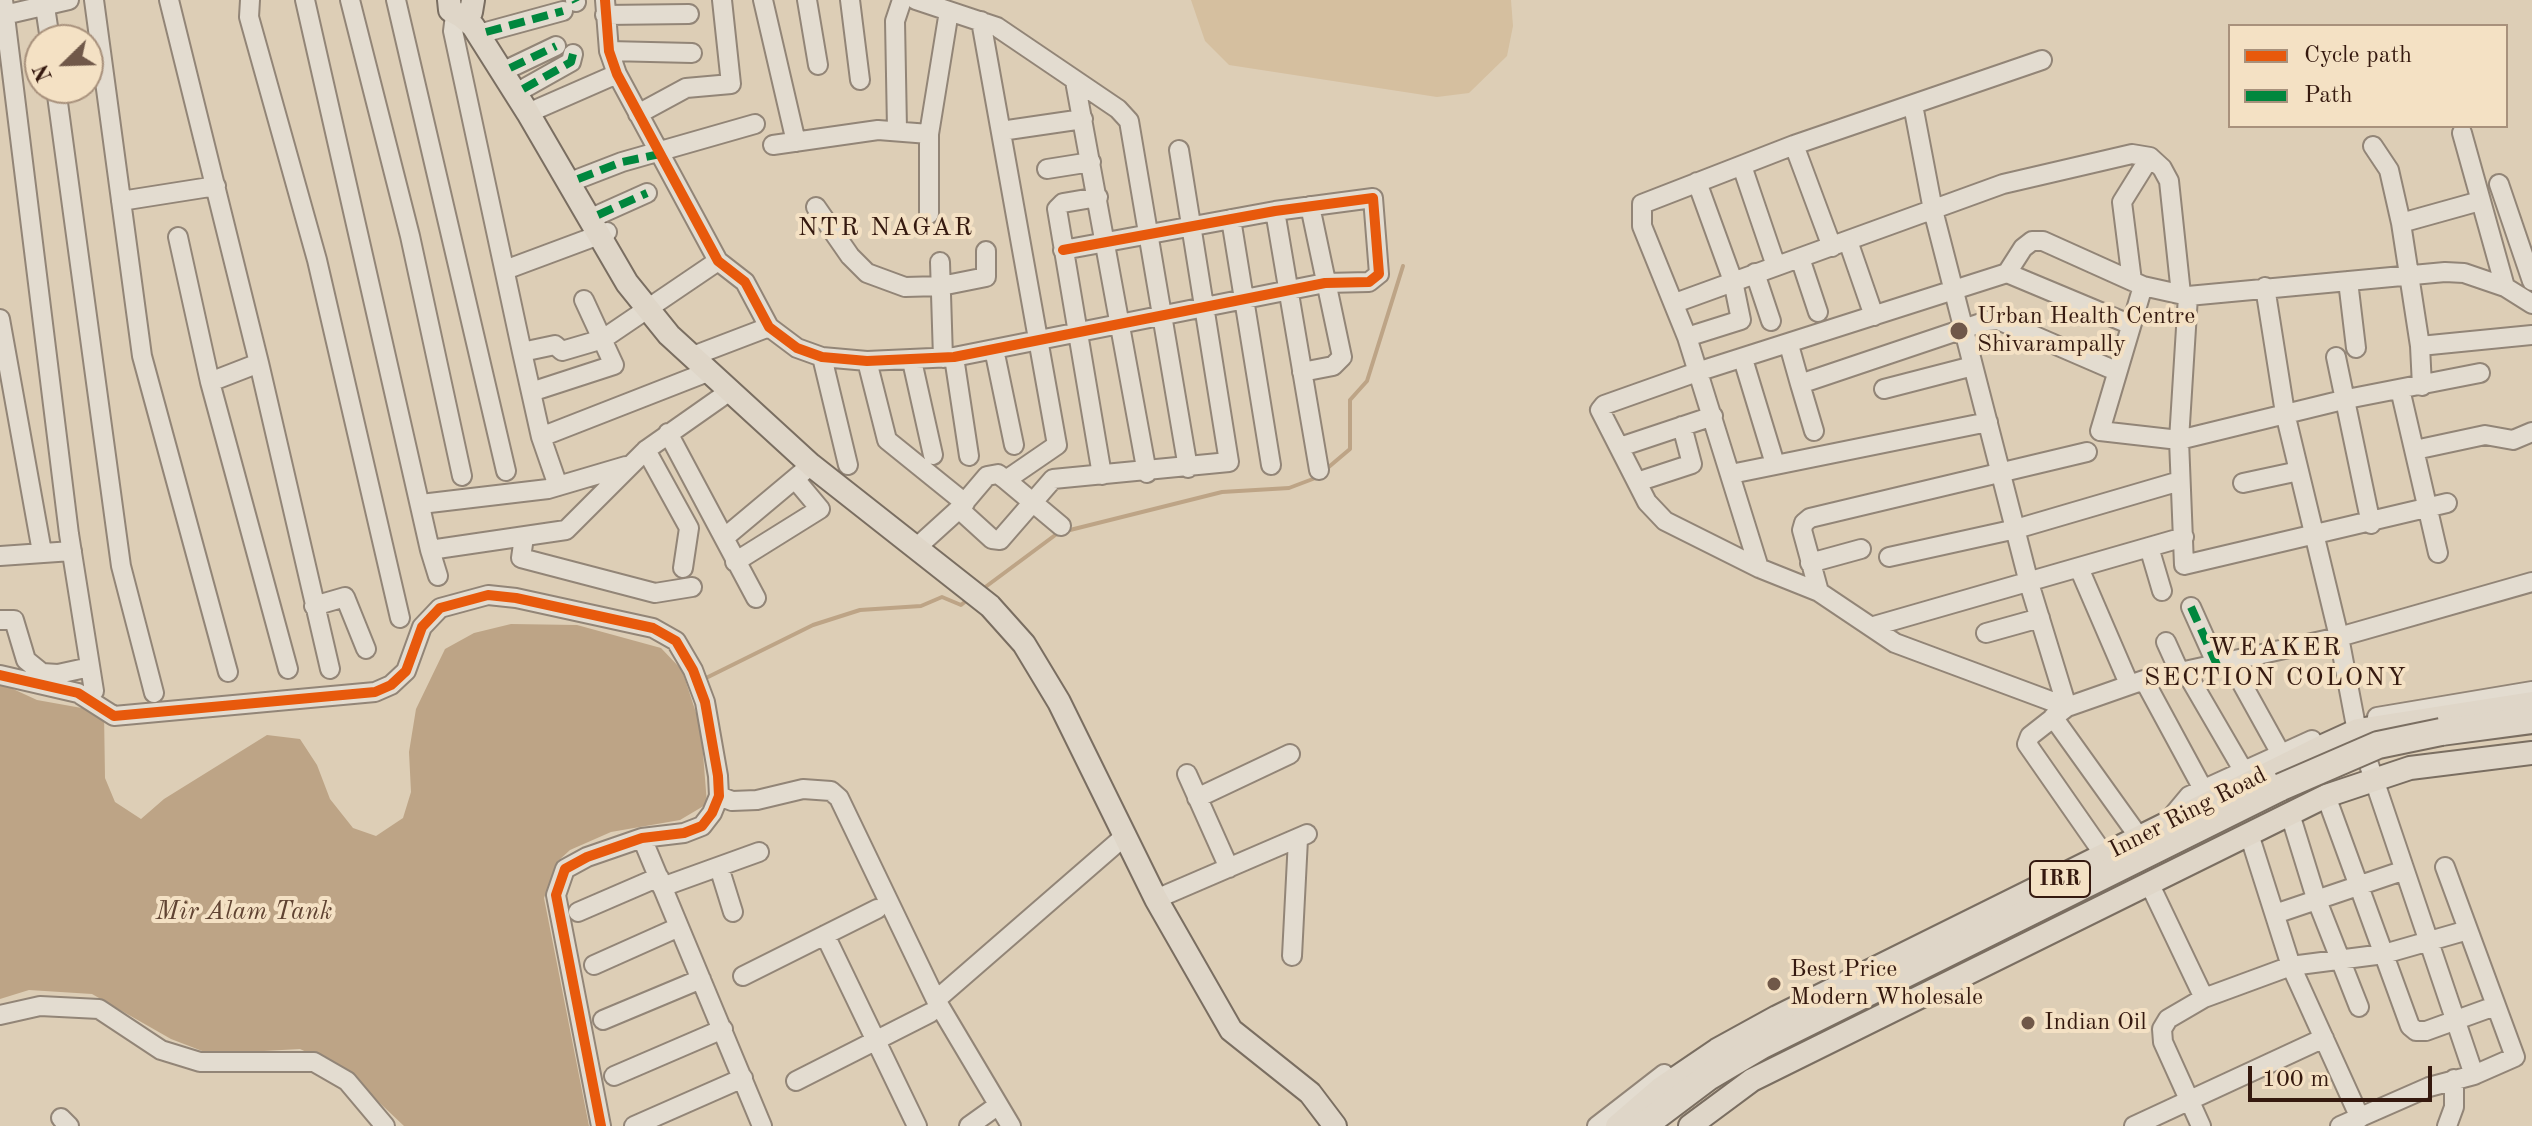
<!DOCTYPE html>
<html>
<head>
<meta charset="utf-8">
<style>
  body { margin:0 }
  #map { position:relative; width:2532px; height:1126px; overflow:hidden; background:#ddceb6; font-family:"Old Standard TT",serif }
  canvas { display:block }
  .legend { position:absolute; left:2228px; top:24px; width:280px; height:104px; box-sizing:border-box; background:#f4e1c4; border:2px solid #a8917c; margin:0; padding:10px 14px; list-style:none; font-size:24px; color:#35190f }
  .legend li { display:flex; align-items:center; gap:16px; height:40px }
  .legend b { width:40px; border:2px solid #a8917c }
  .north { position:absolute; left:24px; top:24px; width:80px; height:80px; box-sizing:border-box; background:#f4e1c4; border:2px solid #a8917c; border-radius:50%; rotate:247deg; font-size:22px; font-weight:700; line-height:32px; text-align:center; color:#35190f }
  .north::after { content:''; display:block; margin:auto; width:28px; height:36px; background:#705849; clip-path:polygon(50% 0,100% 100%,50% 72%,0 100%) }
  .scale { position:absolute; left:2248px; top:1066px; width:184px; height:36px; box-sizing:border-box; border:4px solid #35190f; border-top:0; padding-left:10px; font-size:24px; line-height:28px; white-space:nowrap; color:#35190f; -webkit-text-stroke:6px #f4e1c4; paint-order:stroke }
</style>
</head>
<body>
<div id="map">
<canvas width="2532" height="1126"></canvas>
<ul class="legend">
<li><b style="height:10px;background:#e8590c"></b>Cycle path</li>
<li><b style="height:10px;background:#00873e"></b>Path</li>
</ul>
<div class="north">N</div>
<div class="scale">100 m</div>
</div>
<script>
const ctx = document.querySelector('canvas').getContext('2d');
ctx.lineJoin = 'round';
function fillPath(path, color) {
  ctx.fillStyle = color;
  ctx.fill(path, 'evenodd');
}
function toPath(rows) {
  const path = new Path2D();
  for (const r of rows) {
    path.moveTo(r[0], r[1]);
    for (let i = 2; i < r.length; i += 2) path.lineTo(r[i], r[i + 1]);
  }
  return path;
}
function stroke(path, color, width, dash) {
  ctx.strokeStyle = color;
  ctx.lineWidth = width;
  ctx.lineCap = dash ? 'butt' : 'round';
  ctx.setLineDash(dash || []);
  ctx.stroke(path);
}
function label(font, color, halo, rows, align = 'center') {
  ctx.font = font + ' "Old Standard TT",serif';
  ctx.lineWidth = 8;
  ctx.setLineDash([]);
  ctx.textBaseline = 'middle';
  ctx.strokeStyle = halo;
  ctx.fillStyle = color;
  for (const [text, x, y, turn = 0] of rows) {
    ctx.save();
    ctx.translate(x, y);
    ctx.rotate((+turn || 0) * Math.PI / 180);
    ctx.textAlign = isNaN(turn) ? turn : align;
    if (halo) ctx.strokeText(text, 0, 0);
    ctx.fillText(text, 0, 0);
    ctx.restore();
  }
}
fillPath(toPath([
  [1191,0,1511,0,1513,26,1507,56,1469,93,1437,97,1229,65,1205,41]
]), '#d5bf9f');
fillPath(toPath([
  [511,624,577,625,661,648,682,670,701,728,707,804,680,820,611,832,570,850,557,862,544,898,589,1126,404,1126,345,1070,300,1049,210,1054,171,1039,92,994,29,990,0,999,0,683,37,700,104,712,105,778,115,802,141,819,164,799,267,735,300,739,317,765,330,799,353,828,376,836,403,818,411,792,409,752,416,709,445,649,474,633]
]), '#bda486');
stroke(toPath([
  [1324,471,1350,449,1350,400,1367,381,1403,266],
  [984,588,1058,533,1222,492,1289,488,1318,477],
  [704,679,813,625,860,610,921,606,942,597,961,605,966,601]
]), '#bda486', 4);
const minor = toPath([
  [3,0,69,534,94,691],
  [44,0,50,40],
  [94,0,142,356,228,672],
  [169,0,259,363,330,669],
  [250,0,249,17,317,260,400,618],
  [305,0,430,550],
  [350,0,410,236,462,476],
  [396,0,506,471],
  [575,0,576,2],
  [605,0,609,51,617,74,718,261,745,282,769,327,797,348,822,357,867,361,954,357,1325,283,1369,282,1379,274,1373,198,1275,211,1063,250],
  [763,0,796,142],
  [807,0,818,65],
  [850,0,860,80],
  [916,0,997,27,1118,109,1129,121,1188,468],
  [455,15,453,31,522,352,541,437,558,486],
  [605,15,689,14],
  [0,16,69,0],
  [486,32,563,11],
  [609,51,692,53],
  [510,68,556,46],
  [1075,81,1147,473],
  [56,88,121,566,154,693],
  [523,89,571,62,573,54],
  [1913,105,1933,210,2029,583,2067,707],
  [528,113,617,74],
  [638,114,686,88,731,84,722,0],
  [897,129,895,21,902,0],
  [1001,131,1083,119],
  [2462,133,2505,287],
  [773,145,878,130,929,134,949,11],
  [1794,145,1832,247],
  [2373,146,2389,170,2401,223,2420,346,2422,386],
  [1742,166,1776,266],
  [1047,169,1091,162],
  [578,179,622,162,755,124],
  [2499,184,2532,281],
  [1098,197,1063,203,1057,209,1102,475],
  [121,201,216,186],
  [816,207,850,256,867,273,905,287,941,286,986,277,986,251],
  [1275,211,1319,470],
  [929,214,929,134],
  [598,215,647,193],
  [1231,219,1271,465],
  [2401,223,2480,201],
  [178,237,210,382,288,669],
  [1848,241,1874,316],
  [1800,258,1818,312],
  [940,262,943,358],
  [505,270,607,232],
  [1755,273,1771,321],
  [2007,273,2023,248,2032,241,2043,241,2143,286,2188,296,2445,272,2464,273,2505,287,2532,304],
  [2132,281,2122,202,2150,157],
  [2348,281,2356,348],
  [2143,286,2100,431,2179,440,2347,399,2480,373],
  [2265,287,2285,413,2339,637,2355,721],
  [2188,296,2179,440,2184,565,2447,503],
  [1675,303,2003,184,2132,154,2150,157,2162,168,2169,181,2181,294],
  [0,319,42,552],
  [1687,337,1741,320,1733,281,1697,182],
  [1789,345,1800,384,1987,321,1998,320,2116,371],
  [2420,346,2532,335],
  [994,349,1014,445],
  [522,352,555,345,562,351,603,339,718,261],
  [693,356,769,327],
  [822,357,848,465],
  [954,357,969,456],
  [2336,357,2371,524],
  [1743,359,1775,464],
  [867,361,887,440,965,503],
  [912,361,933,455],
  [1302,372,1333,366,1342,357,1310,206],
  [210,382,259,363],
  [1800,384,1814,431],
  [1884,389,1973,366],
  [2400,389,2438,553],
  [531,392,614,365,584,300],
  [668,433,756,598],
  [541,437,710,371],
  [1620,447,1713,416],
  [646,450,689,528,683,568],
  [2415,450,2485,435,2513,440,2532,432],
  [1731,474,1988,422],
  [1006,480,1061,526],
  [1637,482,1692,464,1682,426],
  [2243,483,2299,471],
  [421,504,548,489,626,466],
  [959,509,992,539,1000,540,1053,479,1229,462,1179,150],
  [524,537,521,558,655,593,692,587],
  [724,538,804,471],
  [2149,547,2162,591],
  [916,548,959,509,987,476,998,474,1006,480,1057,445,981,21],
  [0,556,72,551],
  [1889,557,2016,529,2180,481],
  [735,562,820,509,795,479],
  [1810,563,1861,549],
  [1759,568,1687,337,1642,226,1642,204,1794,145,2042,60],
  [2079,568,2129,684],
  [438,576,430,550,566,530,646,450,730,391],
  [1819,592,1802,530,1804,523,1810,518,2087,452],
  [314,606,345,597,366,649],
  [2191,607,2217,665],
  [0,620,14,620,26,660,42,673,58,674,90,667],
  [1874,626,2184,537],
  [1986,633,2040,618],
  [2166,642,2180,673],
  [2230,662,2281,754],
  [2186,672,2243,770],
  [0,675,78,693,114,716,375,692,391,685,406,671,422,627,440,608,488,595,516,598,653,628,676,641,693,670,705,702,718,776,719,796,712,813,702,826,684,833,642,838,587,857,565,869,556,895,601,1126],
  [2144,680,2203,789],
  [2067,707,1895,643,1819,592,1759,568,1665,521,1647,502,1600,410,1604,405,1697,372,2007,273,2129,324],
  [2053,717,2139,837],
  [2377,717,2532,691],
  [2361,741,2474,1075],
  [1187,774,1229,868],
  [719,796,732,801,757,800,803,789,831,791,839,798,936,1000,1011,1126],
  [2326,796,2410,1026,2416,1031,2426,1031,2495,1006],
  [1197,798,1290,754],
  [2290,814,2316,898,2359,1007],
  [2169,820,2189,796,2312,740],
  [2249,834,2291,966,2360,1118],
  [642,838,762,1126],
  [2105,856,2027,744,2030,736,2067,707,2144,680,2339,637,2532,582],
  [719,867,733,912],
  [2150,885,2204,998],
  [662,887,759,852],
  [1156,899,1307,834],
  [578,912,659,877],
  [2275,914,2402,871],
  [825,935,917,1126],
  [1292,956,1298,839],
  [594,965,679,927],
  [743,976,877,909],
  [936,1000,1126,835],
  [0,1015,40,1006,99,1009,161,1050,200,1062,314,1062,347,1081,385,1126],
  [603,1020,701,979],
  [614,1076,723,1029],
  [796,1081,930,1013],
  [61,1118,69,1126],
  [634,1126,743,1078],
  [969,1126,997,1106],
  [1597,1126,1664,1074],
  [2134,1126,2324,1038],
  [2201,1126,2163,1042,2162,1029,2168,1019,2204,998,2291,966,2384,954,2468,930],
  [2340,1126,2429,1087,2474,1075,2515,1057,2445,867],
  [2447,1126,2454,1107,2454,1079]
]);
const major = toPath([
  [449,0,450,10,461,16,471,12,473,0],
  [461,16,473,26,528,113,627,283,669,335,811,465,990,606,1024,644,1059,702,1156,899,1231,1030,1310,1093,1335,1126],
  [1617,1126,1661,1088,1717,1050,1777,1017,2325,745,2358,730,2532,703],
  [1690,1126,1752,1080,2326,796,2410,768,2532,753]
]);
const highway = toPath([
  [2441,732,2532,720],
  [1643,1126,1708,1077,1762,1045,2281,787]
]);
stroke(minor, '#928577', 22);
stroke(major, '#7a6e61', 26);
stroke(highway, '#7a6e61', 30);
stroke(minor, '#e3dcd0', 18);
stroke(major, '#dfd6c8', 22);
stroke(highway, '#dfd6c8', 26);
const highwayBridge = toPath([
  [2281,787,2378,745,2441,732]
]);
stroke(highwayBridge, '#7a6e61', 30, []);
stroke(highwayBridge, '#dfd6c8', 26);
stroke(toPath([
  [575,0,576,2],
  [486,32,563,11],
  [510,68,556,46],
  [523,89,571,62,573,54],
  [578,179,622,162,660,154],
  [598,215,647,193],
  [2191,607,2217,665]
]), '#00873e', 8, [16, 8]);
stroke(toPath([
  [605,0,609,51,617,74,718,261,745,282,769,327,797,348,822,357,867,361,954,357,1325,283,1369,282,1379,274,1373,198,1275,211,1063,250],
  [0,675,78,693,114,716,375,692,391,685,406,671,422,627,440,608,488,595,516,598,653,628,676,641,693,670,705,702,718,776,719,796,712,813,702,826,684,833,642,838,587,857,565,869,556,895,601,1126]
]), '#e8590c', 10);
for (const [x, y, r, color] of [
  [1959,331,10,"#705849"],
  [1774,984,8,"#705849"],
  [2028,1023,8,"#705849"]
]) {
  const dot = new Path2D();
  dot.arc(x, y, r, 0, 2 * Math.PI);
  ctx.fillStyle = color;
  ctx.fill(dot);
  stroke(dot, '#f4e1c4', 3);
}
for (const [x, y, w] of [
  [2060,879,60]
]) {
  const box = new Path2D();
  box.roundRect(x - w / 2, y - 18, w, 36, 6);
  ctx.fillStyle = '#f4e1c4';
  ctx.fill(box);
  stroke(box, '#35190f', 2);
}
label('bold 22px', '#35190f', null, [
  ["IRR",2060,879]
]);
label('24px', '#35190f', '#f4e1c4', [
  ["Urban Health Centre",1977,317],
  ["Shivarampally",1977,345],
  ["Best Price",1790,970],
  ["Modern Wholesale",1790,998],
  ["Indian Oil",2044,1023]
], 'left');
label('24px', '#35190f', '#f4e1c4', [
  ["Inner Ring Road",2188,813,-27]
]);
ctx.letterSpacing = '2px';
label('26px', '#35190f', '#f4e1c4', [
  ["NTR NAGAR",886,228],
  ["WEAKER",2276,648],
  ["SECTION COLONY",2276,678]
]);
ctx.letterSpacing = '0px';
label('italic 26px', '#604332', '#f4e1c4', [
  ["Mir Alam Tank",244,912]
]);
</script>
</body>
</html>
